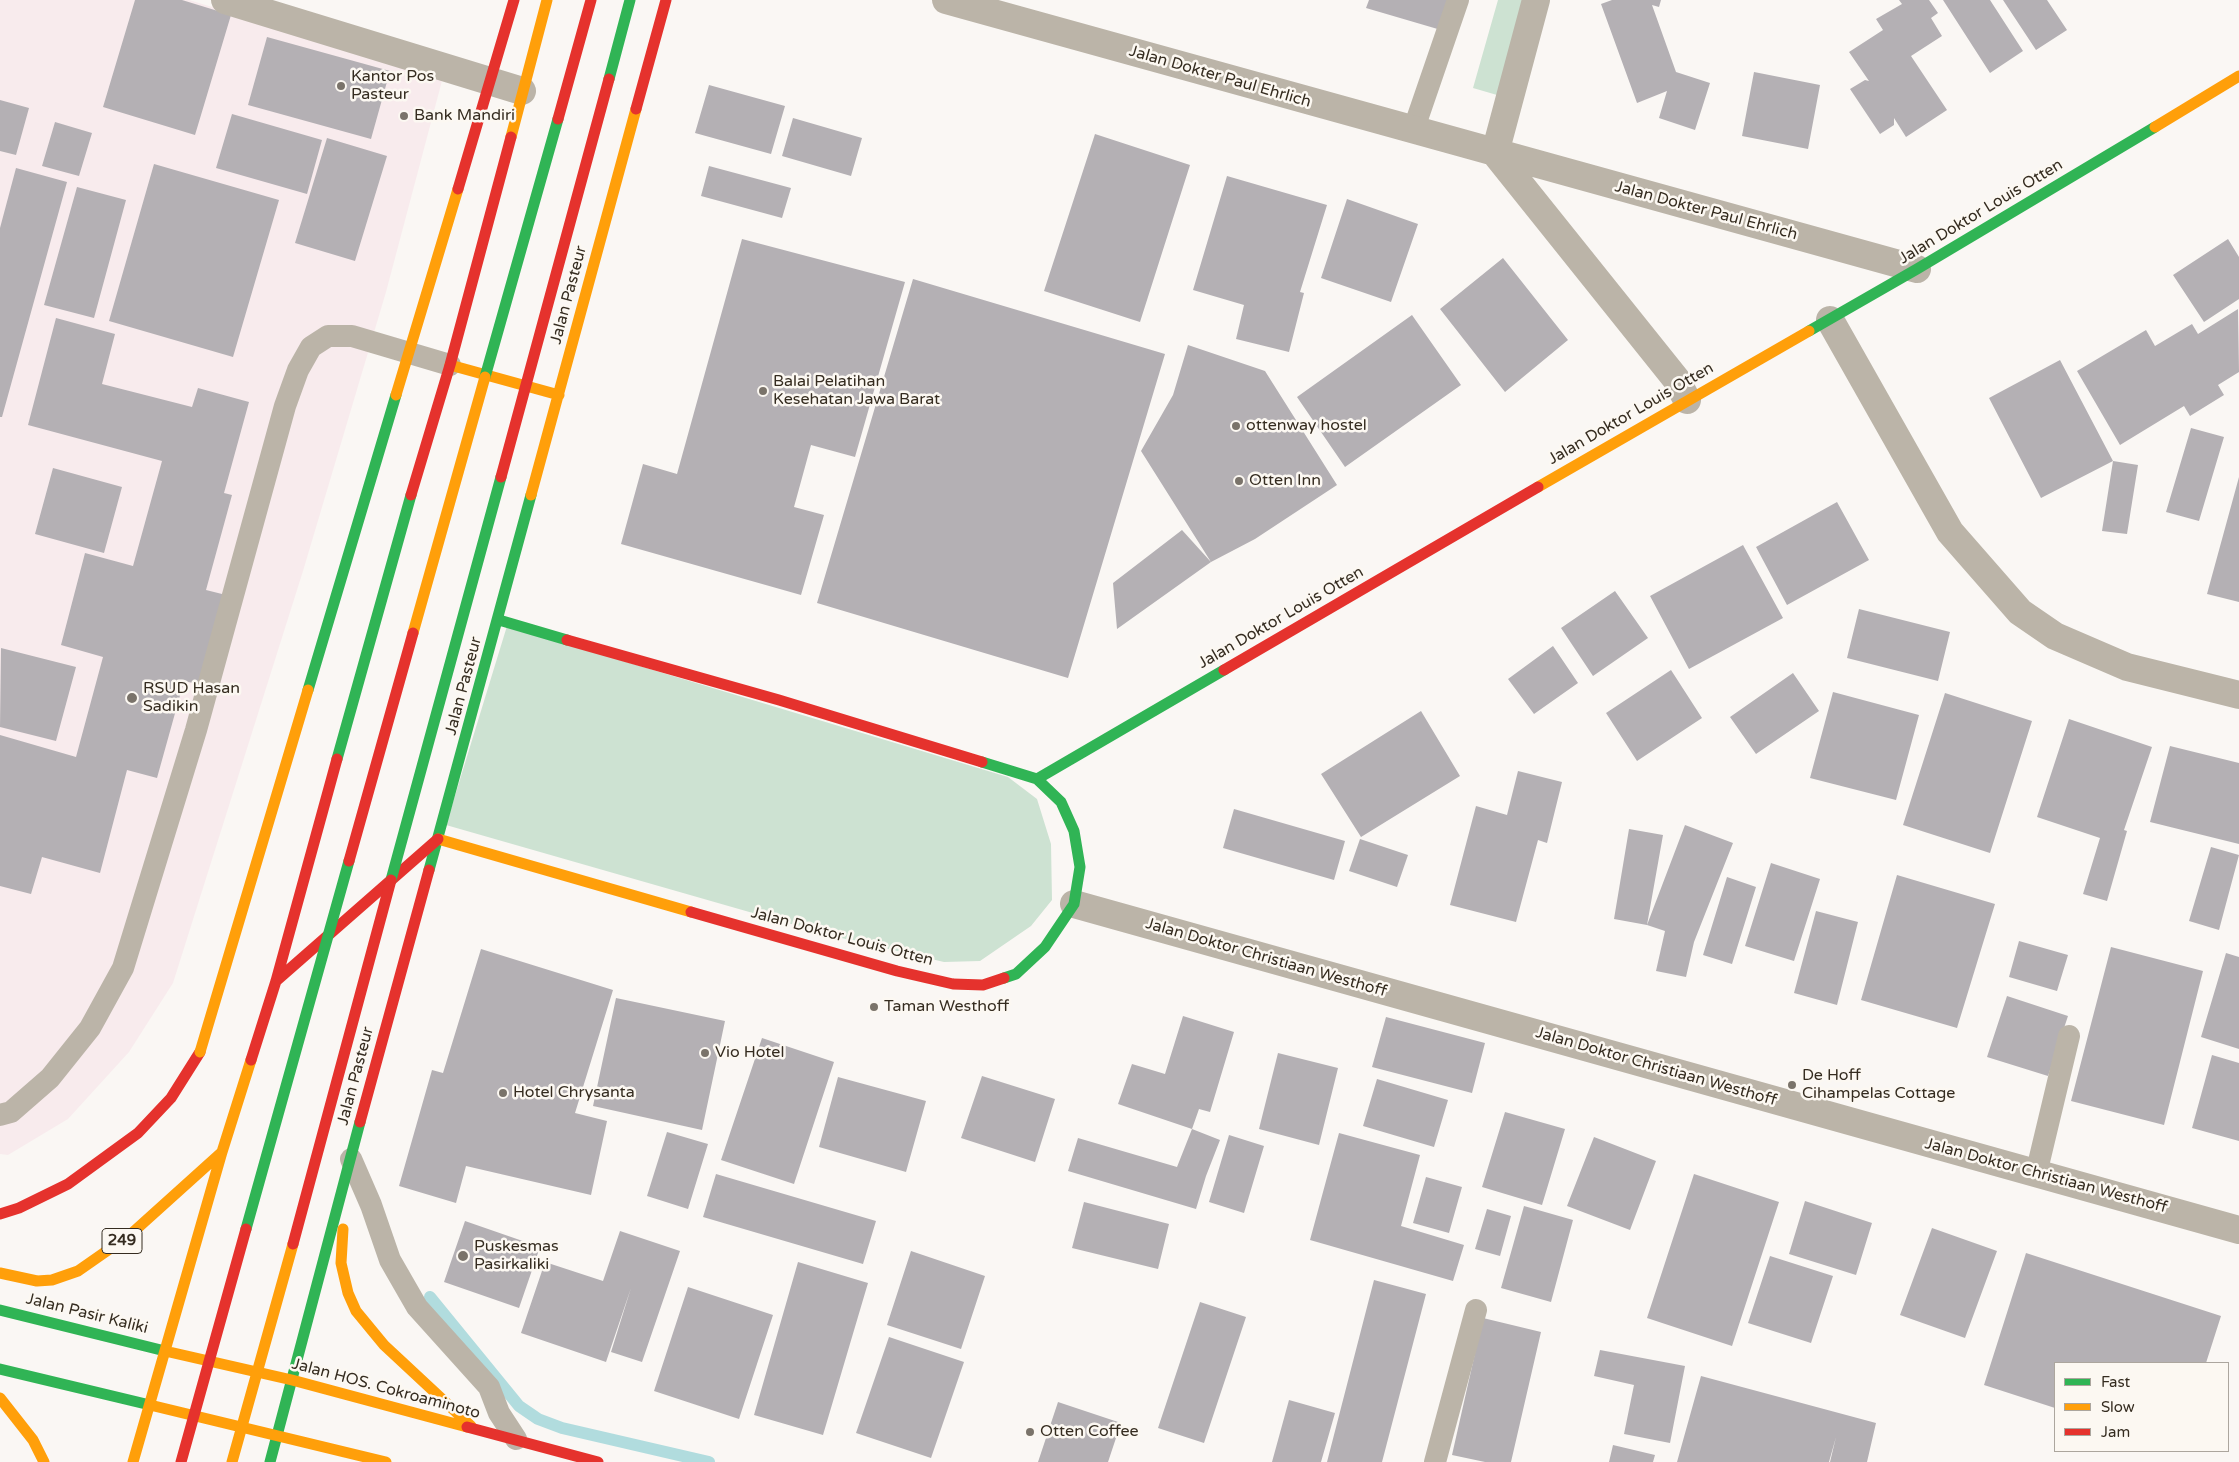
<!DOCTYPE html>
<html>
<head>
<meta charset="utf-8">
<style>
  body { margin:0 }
  #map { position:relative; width:2239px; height:1462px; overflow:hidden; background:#faf7f4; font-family:"Varela Round",sans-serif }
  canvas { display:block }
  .legend { position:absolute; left:2054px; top:1362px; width:175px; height:90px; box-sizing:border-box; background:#fcf8f2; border:1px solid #aca69e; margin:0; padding:6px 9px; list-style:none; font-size:15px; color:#352c20 }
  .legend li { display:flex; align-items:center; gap:10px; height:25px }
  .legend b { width:25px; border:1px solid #aca69e }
</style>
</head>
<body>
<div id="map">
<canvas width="2239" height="1462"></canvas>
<ul class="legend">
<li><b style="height:6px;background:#30b455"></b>Fast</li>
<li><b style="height:6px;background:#ff9f0a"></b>Slow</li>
<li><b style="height:6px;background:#e5322d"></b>Jam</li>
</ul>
</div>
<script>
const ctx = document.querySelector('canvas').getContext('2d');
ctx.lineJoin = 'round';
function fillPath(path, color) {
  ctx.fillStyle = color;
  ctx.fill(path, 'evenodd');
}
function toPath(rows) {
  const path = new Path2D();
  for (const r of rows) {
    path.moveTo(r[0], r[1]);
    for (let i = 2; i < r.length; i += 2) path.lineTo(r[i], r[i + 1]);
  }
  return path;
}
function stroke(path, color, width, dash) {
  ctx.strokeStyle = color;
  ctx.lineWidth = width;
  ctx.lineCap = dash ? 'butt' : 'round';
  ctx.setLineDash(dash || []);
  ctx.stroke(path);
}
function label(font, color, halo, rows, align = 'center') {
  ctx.font = font + ' "Varela Round",sans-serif';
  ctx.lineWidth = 5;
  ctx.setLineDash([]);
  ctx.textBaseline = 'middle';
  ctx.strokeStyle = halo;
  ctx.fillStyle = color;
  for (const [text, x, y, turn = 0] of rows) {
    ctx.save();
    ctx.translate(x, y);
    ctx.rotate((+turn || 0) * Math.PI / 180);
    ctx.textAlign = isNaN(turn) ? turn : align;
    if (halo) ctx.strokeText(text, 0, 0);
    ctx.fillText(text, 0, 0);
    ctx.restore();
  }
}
fillPath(toPath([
  [0,0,189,0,443,77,386,292,303,571,173,983,129,1052,68,1119,8,1155,0,1154]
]), '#f8ebed');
fillPath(toPath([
  [1498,0,1523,0,1497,95,1473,88],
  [507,626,1008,777,1037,799,1051,844,1052,900,1031,926,980,961,944,962,833,936,446,825]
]), '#cde2d2');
stroke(toPath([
  [430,1297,519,1406,538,1419,562,1428,709,1462]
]), '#b1dcde', 12);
fillPath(toPath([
  [135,0,182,0,231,15,195,135,103,107],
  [1369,0,1450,0,1441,30,1366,8],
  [1612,0,1661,0,1659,7,1652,5,1676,72,1710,83,1695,130,1659,118,1667,91,1637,103,1601,4],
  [1899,0,1929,0,1938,13,1931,18,1942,36,1911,56,1947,110,1906,137,1894,118,1894,125,1880,134,1850,89,1865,80,1869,81,1849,52,1883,30,1876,19,1902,4],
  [1943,0,1990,0,2023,51,1990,73],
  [2003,0,2047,0,2067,30,2036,50],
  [267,37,390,71,371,139,248,105],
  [1754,72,1820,85,1808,149,1742,136],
  [709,85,785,106,771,154,695,133],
  [0,100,29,108,16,155,0,151],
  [232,114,322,140,307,194,216,168],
  [793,118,862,138,851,176,782,156],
  [55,122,92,133,79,176,42,166],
  [1095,134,1190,165,1140,322,1044,291],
  [327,138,387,156,355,261,295,243],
  [154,164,279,200,233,357,109,321],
  [709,166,791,188,782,218,701,196],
  [16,168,67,182,2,417,0,417,0,228],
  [1227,176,1327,205,1300,292,1304,293,1289,352,1236,339,1244,305,1193,290],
  [77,187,126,200,94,318,44,305],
  [1347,199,1418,224,1391,302,1321,278],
  [742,239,905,282,855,457,811,445,794,507,824,515,801,595,621,544,643,464,677,474],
  [2228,239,2239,257,2239,299,2204,322,2173,275],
  [1503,258,1568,340,1505,392,1440,309],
  [913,279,1165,354,1068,678,817,603],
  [2238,309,2239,372,2218,385,2224,395,2190,416,2184,406,2120,445,2077,371,2146,330,2155,346,2192,324,2198,334],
  [1412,315,1461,385,1345,467,1297,397],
  [56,318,115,334,102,384,192,407,198,388,249,402,224,493,232,495,206,590,226,595,202,685,184,681,157,778,127,770,100,873,42,857,31,894,0,886,0,735,76,757,103,657,61,645,85,553,133,566,162,461,28,425],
  [1188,345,1265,371,1337,485,1255,539,1211,562,1117,629,1113,583,1182,530,1211,562,1141,451,1173,395],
  [2060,360,2113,461,2138,465,2127,534,2102,531,2113,461,2041,498,1989,398],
  [2191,428,2224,437,2199,521,2166,512],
  [53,468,122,487,104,553,35,534],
  [2239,477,2239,602,2207,594],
  [1837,502,1869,560,1787,605,1756,547],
  [1743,545,1783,618,1689,669,1650,596],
  [1615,591,1648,638,1593,676,1561,628],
  [1859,609,1950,632,1938,681,1847,658],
  [1553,646,1578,683,1534,714,1508,679],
  [1,648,76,667,56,741,0,727],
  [1671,670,1702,718,1637,761,1606,713],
  [1793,673,1819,711,1756,754,1730,717],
  [1833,692,1919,715,1896,800,1810,778],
  [1945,693,2032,721,1990,853,1903,825],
  [1421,711,1460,776,1361,837,1321,774],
  [2069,719,2152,747,2124,830,2127,831,2107,901,2083,894,2100,838,2037,817],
  [2170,746,2239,763,2239,844,2150,822],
  [1518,771,1562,782,1547,843,1538,840,1516,922,1450,905,1476,806,1507,815],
  [1234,809,1345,841,1334,880,1223,848],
  [1685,825,1733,843,1694,942,1686,977,1656,971,1665,931,1647,925,1614,919,1629,829,1663,835,1647,925],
  [1360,839,1408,855,1397,887,1349,871],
  [2211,847,2239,855,2219,930,2189,921],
  [1771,863,1820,879,1794,961,1745,946],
  [1897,875,1995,904,1957,1028,1861,1000],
  [1727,877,1756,887,1732,964,1703,955],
  [1816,911,1858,922,1837,1005,1794,993],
  [2019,941,2068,955,2057,991,2009,977],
  [2111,947,2203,971,2164,1125,2071,1101],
  [481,949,613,990,575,1113,607,1121,591,1195,466,1166,456,1203,399,1186,432,1070,443,1073],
  [2226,953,2239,957,2239,1049,2201,1037],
  [2007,996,2068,1016,2048,1076,1987,1057],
  [616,998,725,1021,702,1130,593,1106],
  [1183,1016,1234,1032,1210,1112,1199,1109,1192,1129,1118,1104,1132,1064,1165,1074],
  [1386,1017,1485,1043,1472,1093,1372,1067],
  [762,1038,834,1062,794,1184,721,1160],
  [1278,1053,1338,1068,1319,1145,1259,1129],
  [2212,1055,2239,1063,2239,1141,2192,1128],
  [982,1076,1055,1099,1035,1162,961,1138],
  [838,1077,926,1101,906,1172,819,1147],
  [1377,1079,1448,1100,1434,1147,1363,1126],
  [1505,1112,1565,1129,1542,1205,1482,1187],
  [1192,1129,1220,1140,1206,1176,1196,1209,1068,1171,1078,1138,1177,1167],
  [667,1132,708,1144,688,1209,647,1196],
  [1339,1133,1420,1155,1401,1226,1464,1245,1453,1281,1310,1240],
  [1229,1135,1264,1146,1244,1213,1209,1202],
  [1594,1137,1656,1161,1630,1230,1567,1206],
  [716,1174,876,1221,863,1264,703,1217],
  [1694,1174,1779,1202,1732,1346,1647,1318],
  [1426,1177,1462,1187,1449,1233,1413,1223],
  [1805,1201,1872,1223,1856,1275,1789,1254],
  [1084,1202,1169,1224,1158,1269,1072,1248],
  [1524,1206,1573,1220,1551,1302,1501,1288],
  [1487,1209,1511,1216,1500,1256,1475,1249],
  [465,1221,540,1247,519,1308,444,1282],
  [1932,1228,1997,1251,1965,1338,1900,1315],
  [620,1231,680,1251,642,1362,611,1352,631,1288,606,1362,521,1333,545,1262,603,1281],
  [911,1251,985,1276,961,1349,887,1325],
  [2026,1253,2221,1316,2206,1363,2055,1363,2055,1408,1984,1385],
  [1770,1256,1833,1276,1811,1343,1748,1323],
  [798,1262,868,1283,823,1435,754,1415],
  [1374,1280,1426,1294,1382,1462,1327,1462],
  [688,1287,773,1315,739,1419,654,1391],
  [1200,1302,1246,1317,1204,1443,1158,1428],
  [1483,1318,1541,1332,1511,1462,1485,1462,1452,1455],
  [889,1337,964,1362,931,1458,856,1433],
  [1600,1350,1685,1366,1670,1443,1624,1434,1634,1385,1594,1376],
  [1701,1376,1876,1423,1867,1462,1830,1462,1836,1437,1829,1462,1677,1462],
  [1289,1400,1335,1413,1321,1462,1272,1462],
  [1058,1402,1121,1423,1108,1462,1038,1462],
  [1613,1445,1655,1455,1653,1462,1609,1462]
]), '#b4b0b4');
stroke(toPath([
  [1413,131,1458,0],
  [0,1115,11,1112,50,1078,90,1028,123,968,196,730,285,406,298,370,311,347,328,336,352,336,450,365],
  [351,1159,371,1205,390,1260,417,1307,489,1387,499,1413,516,1439],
  [2036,1174,2069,1036],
  [1435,1462,1476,1310]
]), '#bbb4a8', 22);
stroke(toPath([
  [225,0,522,91],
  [946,0,1917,269],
  [1495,153,1676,379,1687,400],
  [1495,153,1536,0],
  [1830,320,1950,532,2020,612,2055,636,2127,667,2239,695],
  [1074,904,2239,1230]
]), '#bbb4a8', 28);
stroke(toPath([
  [1809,331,1917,269,2155,127],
  [499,620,567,640],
  [337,759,411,495],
  [982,762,1037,779,1061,802,1074,831,1080,867,1074,904,1045,947,1016,974,1004,978],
  [1037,779,1224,670],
  [429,870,531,495],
  [0,1310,165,1351],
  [0,1369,150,1405],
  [270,1462,360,1122]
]), '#30b455', 11);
stroke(toPath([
  [2155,127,2239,76],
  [511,137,547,0],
  [450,365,559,395],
  [1538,487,1809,331],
  [531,495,636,109],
  [438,839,691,912],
  [343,1229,341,1263,348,1293,356,1311,384,1345,471,1426],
  [0,1273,37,1281,52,1280,78,1271,131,1234,222,1152],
  [165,1351,292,1380,467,1427],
  [0,1398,33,1440,44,1462],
  [150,1405,386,1462],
  [133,1462,222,1152,251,1060]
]), '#ff9f0a', 11);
stroke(toPath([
  [636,109,666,0],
  [411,495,450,365,511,137],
  [567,640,779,700,982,762],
  [1224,670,1538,487],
  [691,912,897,971,953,984,983,985,1004,978],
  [276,981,438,839],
  [251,1060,276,981,337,759],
  [360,1122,429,870],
  [0,1214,19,1208,68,1184,138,1133,171,1098,200,1052],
  [467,1427,598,1462]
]), '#e5322d', 11);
stroke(toPath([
  [609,79,630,0],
  [485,377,558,119],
  [308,690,396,395],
  [391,880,501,477],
  [246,1229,349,861]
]), '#30b455', 11);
stroke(toPath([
  [396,395,458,189],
  [413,633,485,377],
  [200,1052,308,690],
  [232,1462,293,1244]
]), '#ff9f0a', 11);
stroke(toPath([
  [558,119,591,0],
  [458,189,514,0],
  [501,477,609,79],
  [349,861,413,633],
  [293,1244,391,880],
  [181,1462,246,1229]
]), '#e5322d', 11);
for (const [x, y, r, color] of [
  [341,86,5,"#7a736a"],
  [404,116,5,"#7a736a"],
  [763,391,5,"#7a736a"],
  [1236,426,5,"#7a736a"],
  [1239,481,5,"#7a736a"],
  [132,698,6,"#7a736a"],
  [874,1007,5,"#7a736a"],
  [705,1053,5,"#7a736a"],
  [1792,1085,5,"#7a736a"],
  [503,1093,5,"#7a736a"],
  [463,1256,6,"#7a736a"],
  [1030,1432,5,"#7a736a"]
]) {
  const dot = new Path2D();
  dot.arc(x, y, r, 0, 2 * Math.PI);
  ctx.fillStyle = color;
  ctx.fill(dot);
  stroke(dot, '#fcf8f2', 2);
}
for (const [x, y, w] of [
  [122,1241,40]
]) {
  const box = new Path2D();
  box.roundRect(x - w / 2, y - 12.5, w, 25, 4);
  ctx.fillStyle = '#fcf8f2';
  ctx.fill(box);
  stroke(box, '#352c20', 1);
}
label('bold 15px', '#352c20', null, [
  ["249",122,1241]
]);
label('16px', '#352c20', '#fcf8f2', [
  ["Kantor Pos",351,77],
  ["Pasteur",351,95],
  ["Bank Mandiri",414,116],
  ["Balai Pelatihan",773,382],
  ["Kesehatan Jawa Barat",773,400],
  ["ottenway hostel",1246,426],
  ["Otten Inn",1249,481],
  ["RSUD Hasan",143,689],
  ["Sadikin",143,707],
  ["Taman Westhoff",884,1007],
  ["Vio Hotel",715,1053],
  ["De Hoff",1802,1076],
  ["Cihampelas Cottage",1802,1094],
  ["Hotel Chrysanta",513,1093],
  ["Puskesmas",474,1247],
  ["Pasirkaliki",474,1265],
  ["Otten Coffee",1040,1432]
], 'left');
label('16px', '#352c20', '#fcf8f2', [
  ["Jalan Dokter Paul Ehrlich",1220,77,16],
  ["Jalan Dokter Paul Ehrlich",1706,211,15],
  ["Jalan Doktor Louis Otten",1981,212,-31],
  ["Jalan Pasteur",569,295,-75],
  ["Jalan Doktor Louis Otten",1631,414,-30],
  ["Jalan Doktor Louis Otten",1281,618,-30],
  ["Jalan Pasteur",464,686,-75],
  ["Jalan Doktor Louis Otten",842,937,15],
  ["Jalan Doktor Christiaan Westhoff",1266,958,16],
  ["Jalan Doktor Christiaan Westhoff",1656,1067,16],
  ["Jalan Pasteur",356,1076,-75],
  ["Jalan Doktor Christiaan Westhoff",2046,1176,15],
  ["Jalan Pasir Kaliki",87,1314,14],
  ["Jalan HOS. Cokroaminoto",386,1389,15]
]);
</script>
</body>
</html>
